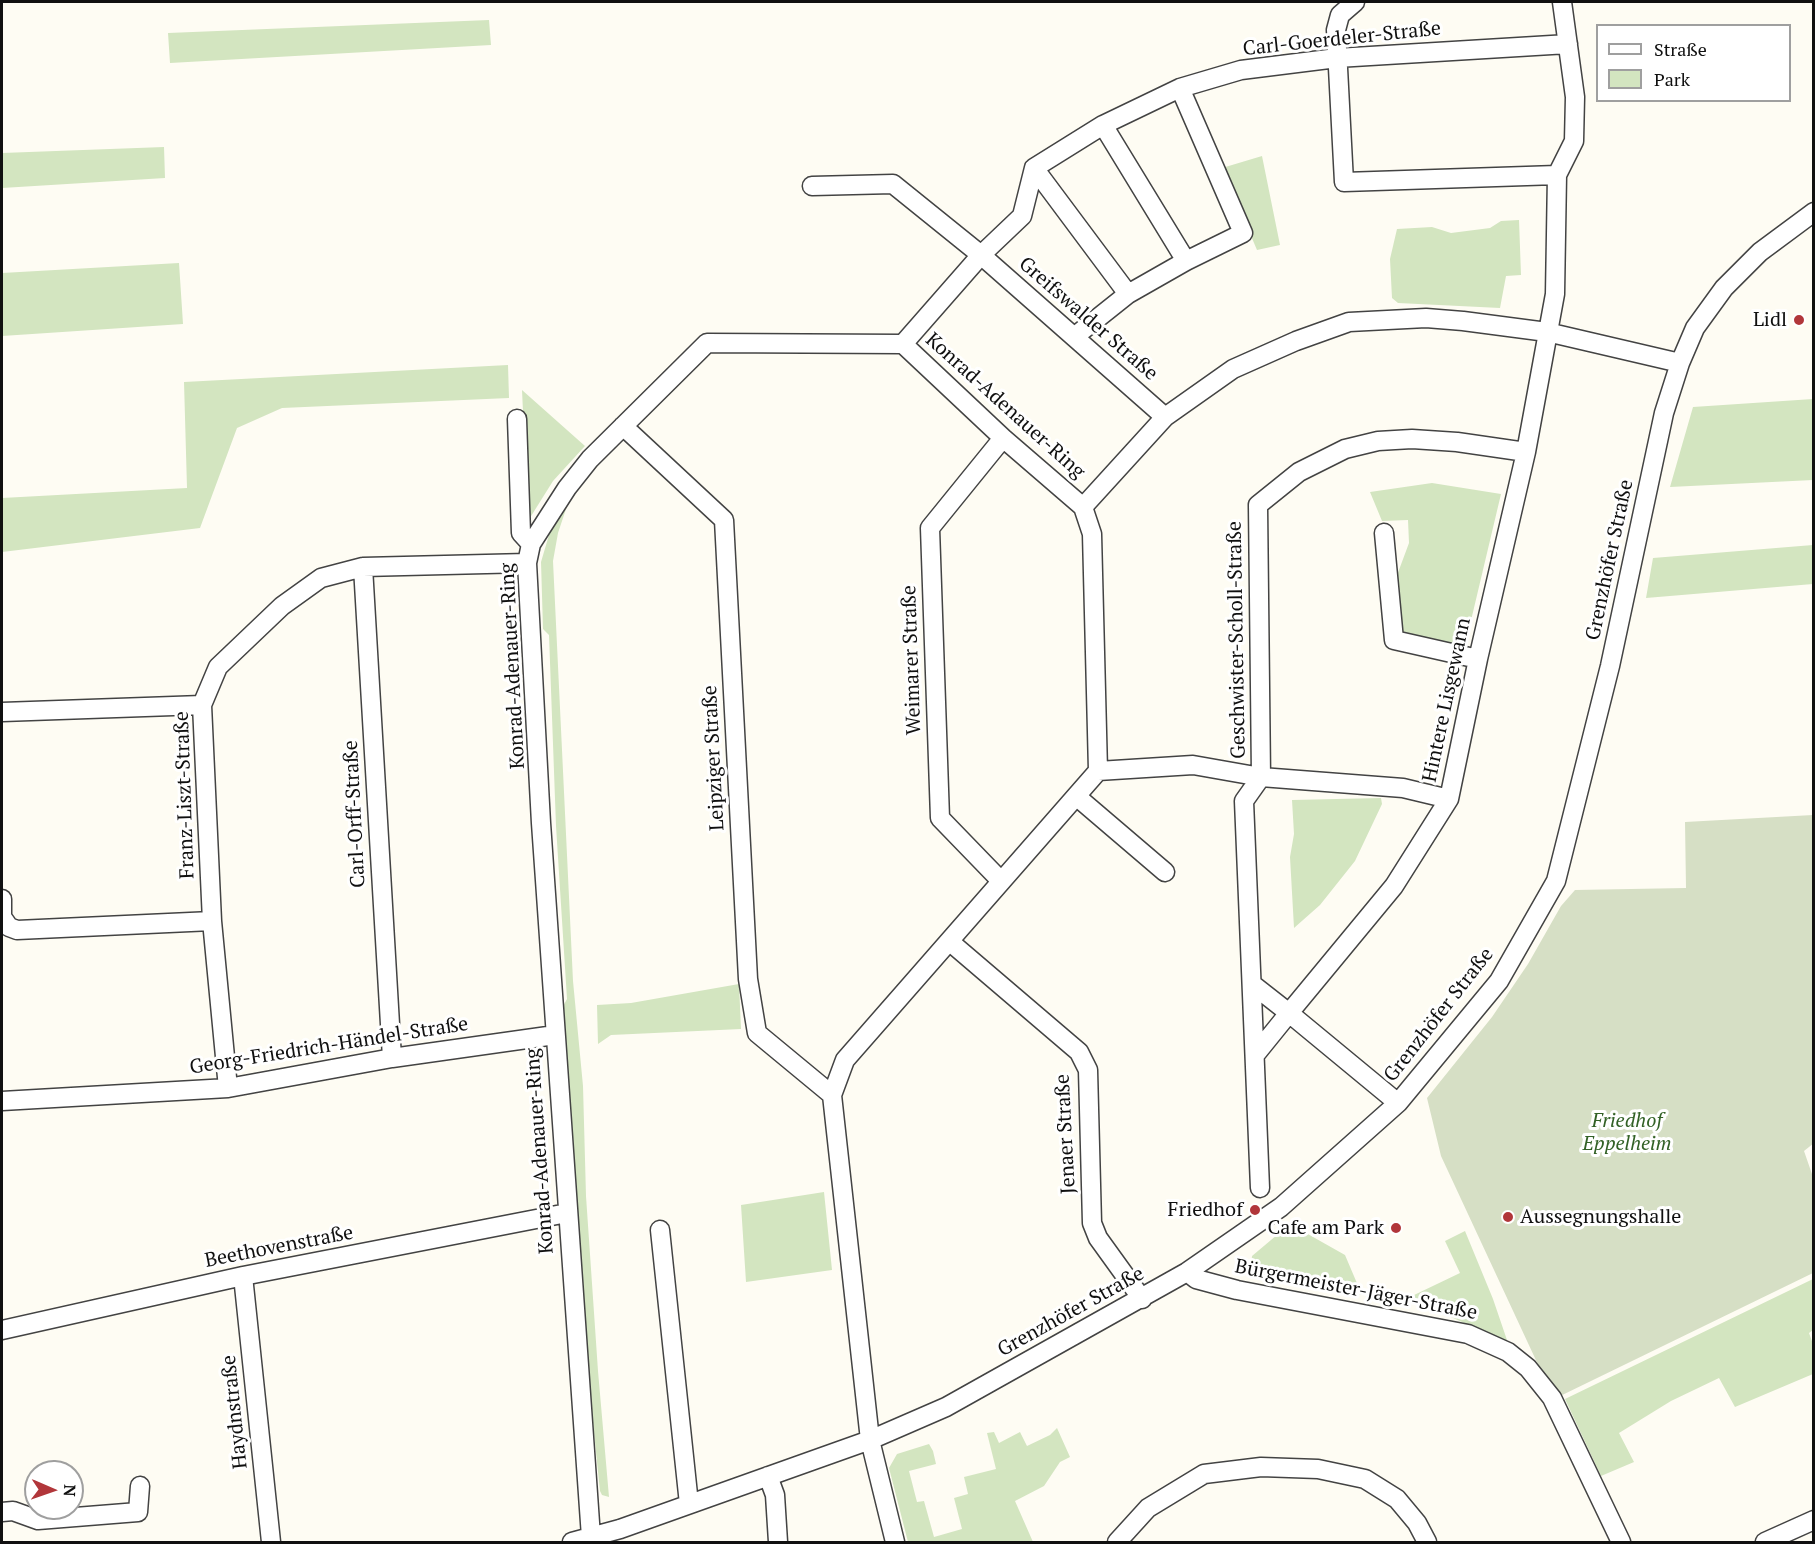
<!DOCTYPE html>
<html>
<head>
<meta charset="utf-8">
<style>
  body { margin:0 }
  #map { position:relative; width:1815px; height:1544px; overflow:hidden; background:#fefcf3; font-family:"PT Serif",serif }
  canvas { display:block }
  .frame { position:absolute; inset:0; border:3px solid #101010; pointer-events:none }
  .legend { position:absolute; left:1596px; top:24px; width:195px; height:78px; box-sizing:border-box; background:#fff; border:2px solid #9f9f9f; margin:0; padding:8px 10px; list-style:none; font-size:18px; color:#101010 }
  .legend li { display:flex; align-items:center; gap:12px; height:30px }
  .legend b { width:30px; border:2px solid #9f9f9f }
  .north { position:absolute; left:24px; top:1460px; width:60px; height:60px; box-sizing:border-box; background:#fff; border:2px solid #9f9f9f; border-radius:50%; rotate:92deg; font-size:16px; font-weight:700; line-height:24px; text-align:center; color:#101010 }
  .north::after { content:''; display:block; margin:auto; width:21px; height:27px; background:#b1363a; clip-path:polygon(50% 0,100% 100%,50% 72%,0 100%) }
</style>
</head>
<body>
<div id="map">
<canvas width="1815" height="1544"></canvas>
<div class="frame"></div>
<ul class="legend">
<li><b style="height:8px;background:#fff"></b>Straße</li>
<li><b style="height:16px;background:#d3e5c0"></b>Park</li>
</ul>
<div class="north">N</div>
</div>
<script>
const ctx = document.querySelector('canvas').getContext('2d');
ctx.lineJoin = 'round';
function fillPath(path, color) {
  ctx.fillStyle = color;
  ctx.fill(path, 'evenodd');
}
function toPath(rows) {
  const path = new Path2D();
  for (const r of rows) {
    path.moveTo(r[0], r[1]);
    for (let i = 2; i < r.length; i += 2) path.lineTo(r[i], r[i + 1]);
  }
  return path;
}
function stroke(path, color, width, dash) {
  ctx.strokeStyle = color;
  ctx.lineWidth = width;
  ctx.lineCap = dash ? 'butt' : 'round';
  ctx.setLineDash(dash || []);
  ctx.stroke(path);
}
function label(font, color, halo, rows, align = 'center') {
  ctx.font = font + ' "PT Serif",serif';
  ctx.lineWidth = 6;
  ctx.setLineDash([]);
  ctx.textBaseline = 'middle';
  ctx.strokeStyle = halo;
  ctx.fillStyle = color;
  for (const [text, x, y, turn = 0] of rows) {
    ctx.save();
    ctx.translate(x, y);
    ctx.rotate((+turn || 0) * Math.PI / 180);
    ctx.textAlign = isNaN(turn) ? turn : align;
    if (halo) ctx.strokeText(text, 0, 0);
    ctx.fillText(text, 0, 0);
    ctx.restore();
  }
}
fillPath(toPath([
  [489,20,491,45,170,63,168,33],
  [164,147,165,178,2,188,2,153],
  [1262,156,1280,245,1257,250,1222,168],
  [1519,220,1521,275,1506,276,1500,308,1398,303,1392,298,1390,259,1397,229,1432,227,1451,233,1490,228,1501,221],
  [179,263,183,324,2,336,2,273],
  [508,365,509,398,282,408,237,428,200,528,2,552,2,498,187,488,184,382],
  [522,390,585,446,553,481,528,521],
  [1813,399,1813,480,1670,487,1693,407],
  [1432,483,1501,494,1464,650,1397,633,1396,578,1409,543,1408,520,1382,521,1370,492],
  [571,494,558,533,553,561,573,981,583,1086,586,1196,598,1371,609,1497,602,1495,600,1491,578,1276,562,1008,567,999,556,826,549,635,543,629,541,562,554,518],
  [1813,545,1813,584,1646,598,1653,558],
  [1381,798,1382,804,1355,861,1320,905,1294,928,1290,857,1294,834,1292,800],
  [739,984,741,1029,611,1035,598,1044,597,1005,631,1003],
  [824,1192,832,1270,746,1282,741,1205],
  [1290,1224,1345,1255,1362,1295,1267,1278,1251,1268,1252,1256],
  [1465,1231,1493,1299,1508,1343,1451,1317,1418,1308,1412,1296,1460,1273,1445,1241],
  [1813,1279,1813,1330,1809,1333,1813,1344,1813,1374,1735,1407,1719,1378,1671,1401,1619,1433,1634,1462,1601,1476,1565,1399],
  [1057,1428,1070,1457,1060,1462,1044,1486,1015,1501,1033,1542,908,1542,889,1468,897,1454,929,1444,933,1451,936,1464,909,1471,917,1502,924,1501,934,1537,962,1529,954,1498,968,1494,964,1477,996,1469,987,1433,994,1432,999,1443,1020,1432,1027,1446,1050,1435]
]), '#d3e5c0');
fillPath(toPath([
  [1813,815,1814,1143,1804,1151,1813,1177,1813,1273,1554,1399,1441,1156,1427,1098,1492,1017,1528,964,1561,906,1575,890,1686,888,1685,822]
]), '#d6dfc5');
const minor = toPath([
  [1355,2,1340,15,1336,30,1344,182,1557,175],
  [1103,125,1186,261],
  [1034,168,1128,294],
  [812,186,893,184,981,255,1165,417],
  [1074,337,1128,294,1186,261,1243,233,1180,88],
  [903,344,981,255,1022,216,1034,168,1103,125,1180,88,1241,70,1337,58,1568,44],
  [517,419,521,533,531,544],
  [623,426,724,520,748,979,757,1033,832,1095],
  [1083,507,1165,417,1233,369,1296,341,1349,322,1426,318,1463,321,1547,332,1680,363],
  [1384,533,1394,640,1478,659],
  [363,567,392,1058],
  [2,712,202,705],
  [1098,771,1193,765,1261,777,1403,788,1449,799],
  [1076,796,1165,872],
  [1001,881,940,818,930,528,1003,438],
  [2,899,2,917,9,927,17,930,212,921],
  [949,941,1079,1052,1088,1070,1092,1223,1098,1238,1142,1299],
  [1252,984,1289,1013,1255,1055],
  [228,1088,212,921,202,705,218,667,282,606,321,578,363,567,527,563],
  [2,1101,228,1088,392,1058,555,1035],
  [1398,1103,1289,1013,1394,886,1449,799,1478,659,1526,452,1555,294,1557,175,1574,141,1575,97,1562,2],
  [1260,1188,1244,801,1261,777,1258,505,1299,472,1345,449,1378,441,1412,439,1457,442,1526,452],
  [660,1230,689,1504],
  [1187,1272,1196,1279,1237,1290,1468,1334,1508,1352,1528,1368,1552,1398,1621,1542],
  [243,1276,271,1542],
  [2,1330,243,1276,567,1213],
  [768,1476,775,1495,778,1542],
  [2,1512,13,1511,38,1520,138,1512,140,1486],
  [591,1537,541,823,527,563,531,544,567,488,590,459,707,343,903,344,1003,438,1083,507,1092,534,1098,771,845,1060,832,1095,870,1440,895,1542],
  [572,1542,620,1529,870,1440,946,1407,1187,1272,1281,1207,1398,1103,1499,981,1556,881,1610,666,1664,413,1680,363,1695,328,1724,288,1760,252,1814,212],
  [1117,1542,1148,1508,1204,1474,1261,1467,1318,1469,1365,1479,1397,1499,1417,1523,1427,1542],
  [1765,1542,1814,1520]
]);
stroke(minor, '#434343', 21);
stroke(minor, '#fff', 18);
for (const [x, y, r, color] of [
  [1799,320,6,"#b1363a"],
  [1255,1210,6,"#b1363a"],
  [1508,1217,6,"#b1363a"],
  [1396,1228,6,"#b1363a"]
]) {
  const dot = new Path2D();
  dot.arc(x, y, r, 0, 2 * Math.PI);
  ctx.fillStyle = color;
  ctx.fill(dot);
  stroke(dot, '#fff', 2);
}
label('20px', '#101010', '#fff', [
  ["Carl-Goerdeler-Straße",1342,39,-6],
  ["Greifswalder Straße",1088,319,41],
  ["Konrad-Adenauer-Ring",1005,406,42],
  ["Grenzhöfer Straße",1610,560,-78],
  ["Geschwister-Scholl-Straße",1237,640,-91],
  ["Weimarer Straße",912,660,-92],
  ["Konrad-Adenauer-Ring",513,666,-93],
  ["Hintere Lisgewann",1447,700,-78],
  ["Leipziger Straße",714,758,-93],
  ["Franz-Liszt-Straße",185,795,-92],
  ["Carl-Orff-Straße",355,814,-93],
  ["Grenzhöfer Straße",1439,1015,-52],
  ["Georg-Friedrich-Händel-Straße",329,1046,-9],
  ["Jenaer Straße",1066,1134,-93],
  ["Konrad-Adenauer-Ring",540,1151,-94],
  ["Beethovenstraße",279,1247,-11],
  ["Bürgermeister-Jäger-Straße",1356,1290,11],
  ["Grenzhöfer Straße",1071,1312,-29],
  ["Haydnstraße",235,1412,-96]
]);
label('20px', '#101010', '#fff', [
  ["Lidl",1787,320],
  ["Friedhof",1243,1210],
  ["Aussegnungshalle",1520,1217,"left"],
  ["Cafe am Park",1384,1228]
], 'right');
label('italic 20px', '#326126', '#fff', [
  ["Friedhof",1627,1121],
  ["Eppelheim",1627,1144]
]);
</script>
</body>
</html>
